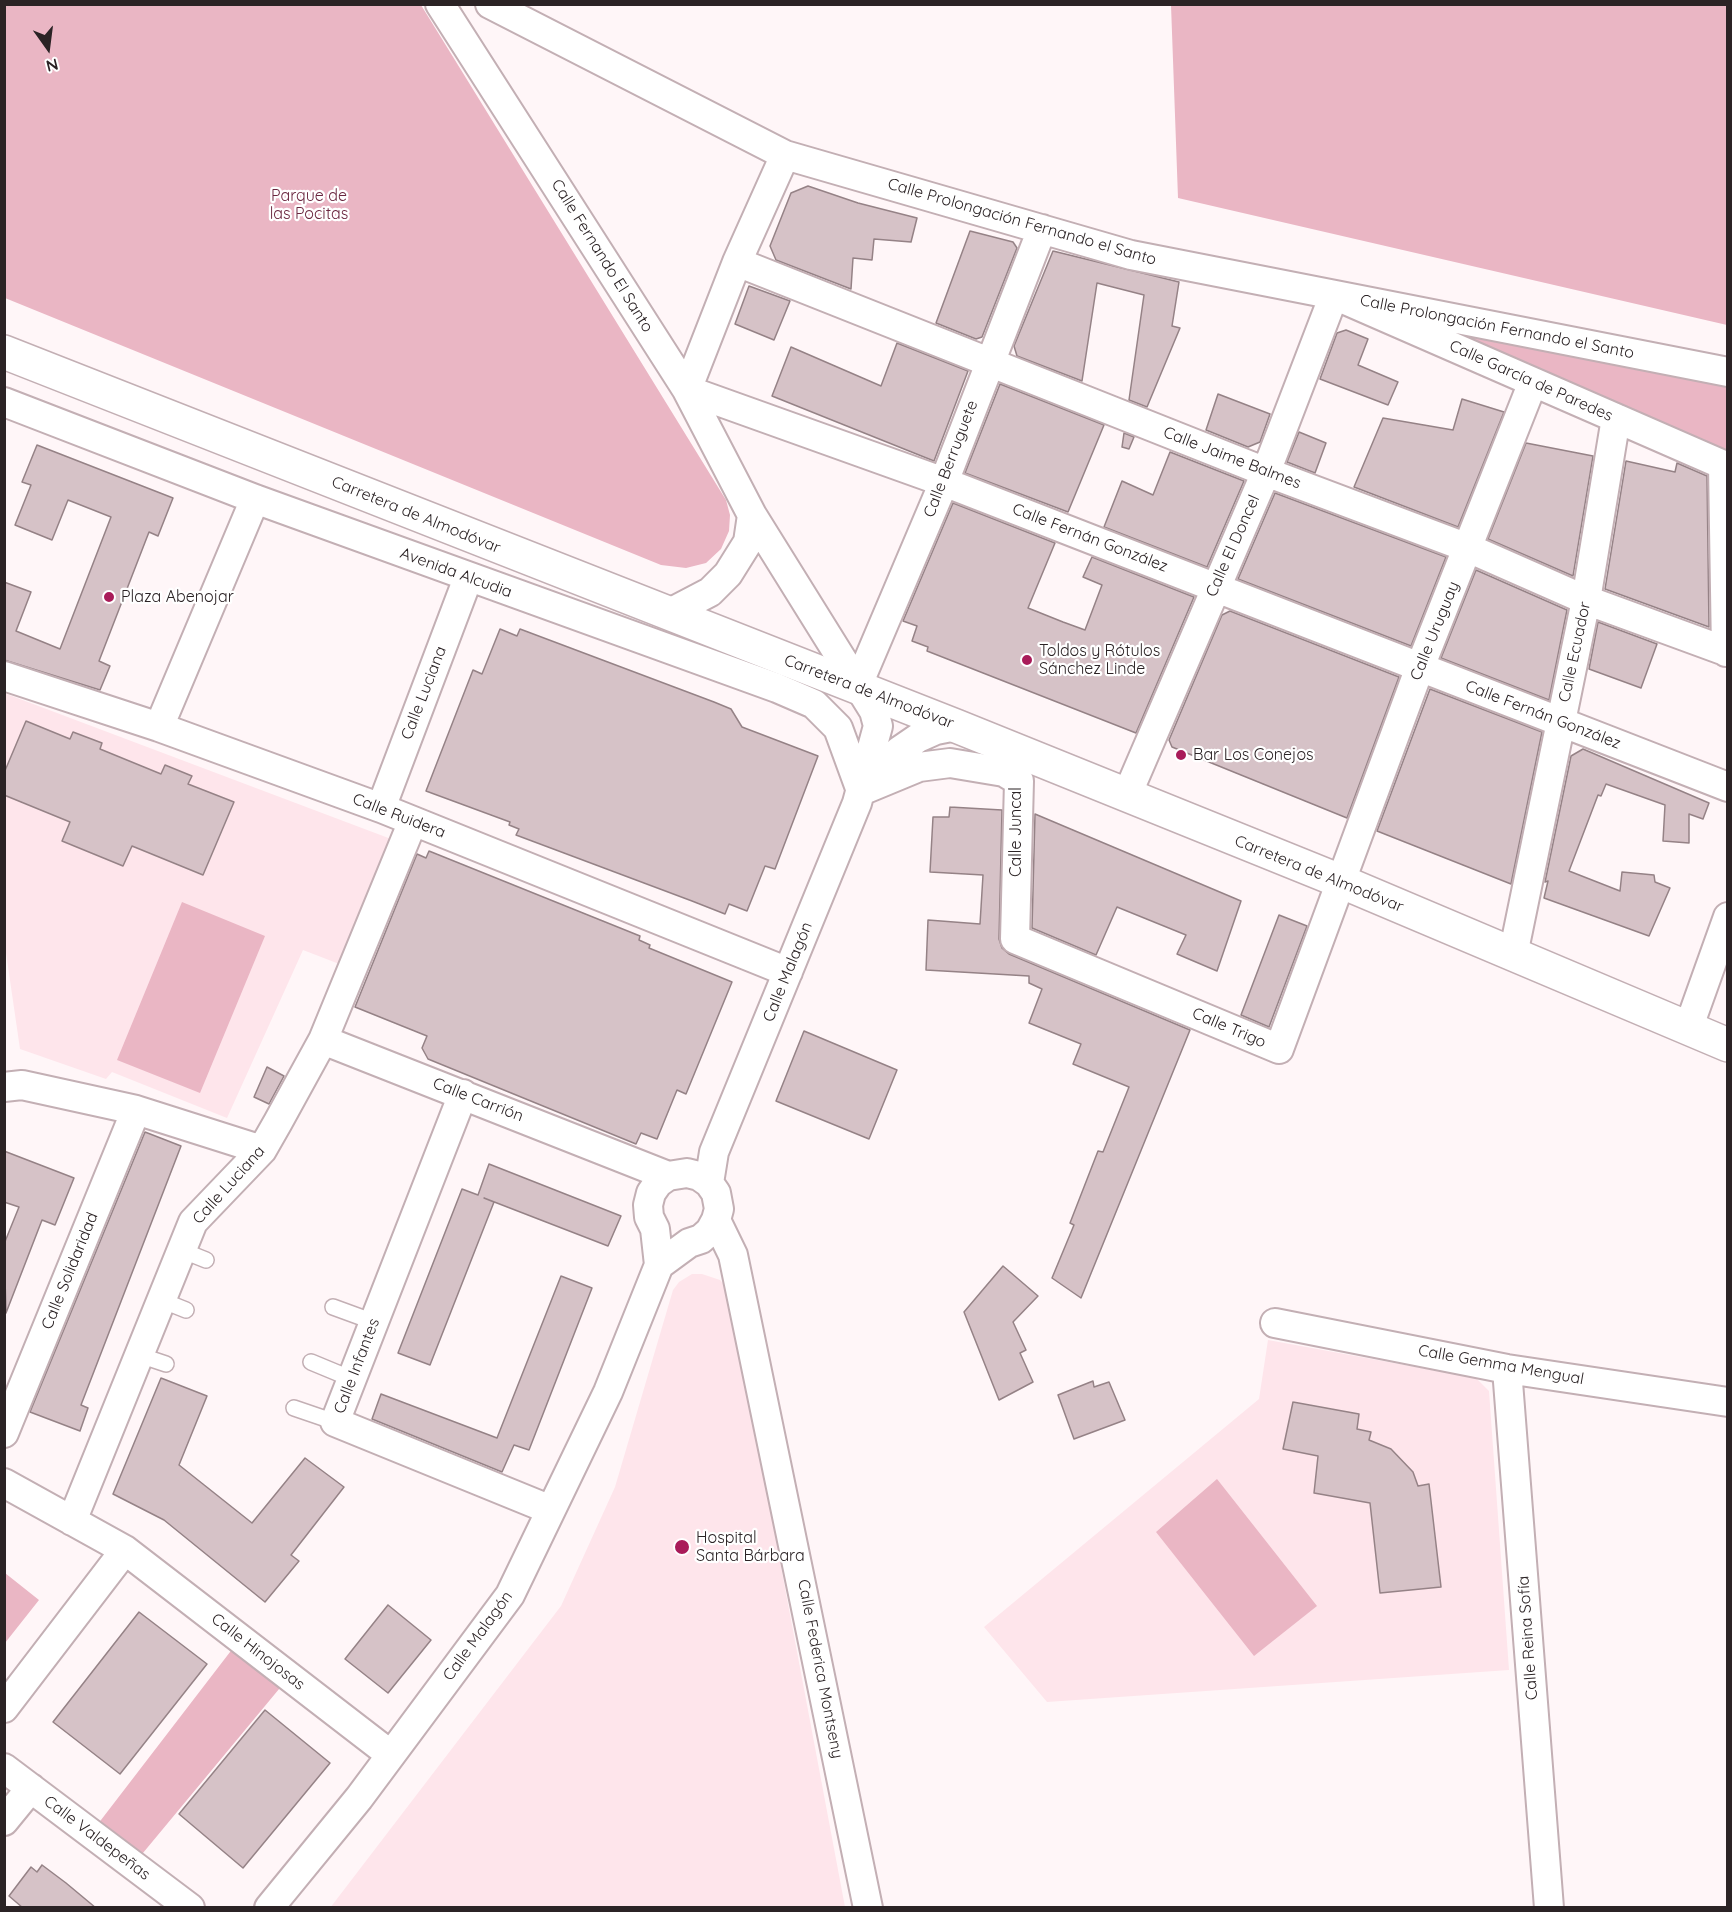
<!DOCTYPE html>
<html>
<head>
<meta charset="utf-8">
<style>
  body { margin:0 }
  #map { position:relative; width:1732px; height:1912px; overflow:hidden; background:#fff6f8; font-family:Quicksand,sans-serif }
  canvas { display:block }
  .frame { position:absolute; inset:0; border:6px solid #2b2325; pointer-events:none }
  .north { position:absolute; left:18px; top:18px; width:60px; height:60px; -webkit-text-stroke:4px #fff; paint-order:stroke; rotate:166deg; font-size:16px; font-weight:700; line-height:24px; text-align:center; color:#2b2325 }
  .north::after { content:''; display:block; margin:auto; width:21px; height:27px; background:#2b2325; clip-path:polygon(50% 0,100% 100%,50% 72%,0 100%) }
</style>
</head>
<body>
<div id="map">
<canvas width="1732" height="1912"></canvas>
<div class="frame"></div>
<div class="north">N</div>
</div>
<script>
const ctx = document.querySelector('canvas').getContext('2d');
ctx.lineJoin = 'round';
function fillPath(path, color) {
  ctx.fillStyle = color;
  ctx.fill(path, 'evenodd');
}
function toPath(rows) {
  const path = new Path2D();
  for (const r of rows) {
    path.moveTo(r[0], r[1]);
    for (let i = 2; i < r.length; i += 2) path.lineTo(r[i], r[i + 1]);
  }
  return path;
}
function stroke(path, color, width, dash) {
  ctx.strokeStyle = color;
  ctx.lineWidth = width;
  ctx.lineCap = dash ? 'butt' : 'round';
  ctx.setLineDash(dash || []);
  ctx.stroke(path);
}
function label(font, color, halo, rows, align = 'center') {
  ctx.font = font + ' Quicksand,sans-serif';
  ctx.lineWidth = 4.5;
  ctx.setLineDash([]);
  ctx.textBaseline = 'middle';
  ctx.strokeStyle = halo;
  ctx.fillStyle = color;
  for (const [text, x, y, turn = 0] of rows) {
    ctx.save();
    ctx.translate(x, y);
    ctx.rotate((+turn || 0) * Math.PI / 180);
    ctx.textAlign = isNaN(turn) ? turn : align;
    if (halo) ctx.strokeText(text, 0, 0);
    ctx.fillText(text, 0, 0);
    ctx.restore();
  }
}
fillPath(toPath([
  [4,693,399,842,347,967,303,950,227,1118,112,1072,106,1079,20,1049,5,946],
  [692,1274,702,1274,720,1280,726,1286,732,1306,845,1907,330,1908,561,1606,615,1487,673,1290,679,1282],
  [1268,1340,1476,1378,1489,1391,1509,1670,1047,1702,984,1627,1259,1399]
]), '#fee5eb');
fillPath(toPath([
  [5,4,421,5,726,500,730,515,729,531,721,549,706,563,686,568,661,565,5,298],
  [1171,5,1727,5,1727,325,1178,198],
  [1334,295,1727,378,1727,462],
  [182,902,265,936,200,1093,117,1060],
  [1217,1479,1317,1606,1254,1656,1156,1532],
  [5,1573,39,1600,5,1643,4,1643],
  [240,1639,289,1677,133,1865,91,1833]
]), '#eab6c4');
const building = toPath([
  [808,186,858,203,917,218,911,242,874,239,872,260,853,258,851,289,776,260,770,246,791,193,808,186],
  [970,231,1013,242,1017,248,982,337,976,339,936,323,970,231],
  [1053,251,1179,282,1172,326,1180,328,1147,407,1129,400,1144,295,1097,283,1082,381,1017,356,1014,346,1053,251],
  [749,286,790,301,774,340,735,324,749,286],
  [1346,330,1368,339,1358,365,1398,382,1388,405,1320,379,1337,333,1346,330],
  [897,343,968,371,934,461,772,396,791,347,881,386,897,343],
  [1000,384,1104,425,1068,512,965,473,1000,384],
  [1218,394,1270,414,1260,442,1248,447,1206,430,1218,394],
  [1462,399,1504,412,1458,527,1354,487,1383,418,1453,430,1462,399],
  [1299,432,1326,443,1315,473,1287,462,1299,432],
  [1124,433,1134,437,1129,449,1122,447,1124,433],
  [1526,443,1593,456,1573,576,1488,539,1526,443],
  [37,445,173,498,158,536,149,532,99,661,110,666,100,690,4,660,4,582,31,592,16,631,60,649,111,517,68,500,52,540,15,525,31,485,22,482,37,445],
  [1170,452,1244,481,1207,567,1104,527,1122,481,1153,495,1170,452],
  [1626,461,1675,472,1677,463,1707,476,1709,627,1605,589,1626,461],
  [1275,493,1446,557,1411,646,1238,579,1275,493],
  [953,503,1055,543,1028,608,1063,622,1085,630,1102,585,1083,577,1092,557,1194,597,1136,733,927,651,928,647,912,641,917,626,903,621,953,503],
  [1476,570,1567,610,1549,700,1441,658,1476,570],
  [1230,611,1399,677,1347,818,1172,747,1169,740,1222,615,1230,611],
  [1598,622,1657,644,1641,688,1589,669,1598,622],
  [500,629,517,636,520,629,714,702,731,709,742,727,818,756,775,869,765,866,747,911,729,904,725,914,692,901,516,835,519,829,509,825,510,822,426,791,473,670,482,674,500,629],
  [1430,689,1542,732,1511,884,1377,831,1430,689],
  [26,721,70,739,73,732,102,743,100,749,161,774,165,765,192,776,188,784,234,802,203,875,132,846,123,866,62,841,70,822,4,795,4,773,26,721],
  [1583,749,1709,803,1703,819,1689,814,1689,843,1663,841,1665,805,1606,784,1601,796,1598,795,1569,871,1620,891,1622,872,1654,875,1655,882,1670,888,1649,936,1544,898,1548,881,1545,882,1571,756,1583,749],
  [950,807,1002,810,999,939,1002,948,1009,954,1190,1030,1081,1298,1052,1278,1074,1225,1070,1223,1098,1151,1103,1152,1129,1087,1073,1064,1081,1044,1029,1023,1042,989,1029,983,1029,976,926,970,928,920,980,924,983,875,930,872,933,817,949,817,950,807],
  [1035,814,1241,901,1217,971,1177,954,1186,935,1117,907,1096,955,1032,928,1035,814],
  [429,851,640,936,639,940,650,945,649,948,732,982,686,1094,677,1090,657,1139,641,1133,636,1144,428,1059,422,1048,427,1036,355,1007,417,854,426,858,429,851],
  [1279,915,1307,926,1269,1027,1241,1015,1279,915],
  [804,1031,897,1070,869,1139,776,1101,804,1031],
  [267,1067,284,1076,269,1104,254,1097,267,1067],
  [145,1132,181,1146,81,1405,88,1408,80,1431,30,1412,145,1132],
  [4,1151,74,1178,55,1225,42,1220,6,1313,4,1244,19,1207,4,1202,4,1151],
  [489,1164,621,1216,608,1246,484,1198,494,1202,430,1365,398,1353,462,1189,478,1195,489,1164],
  [1003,1266,1038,1296,1013,1322,1026,1350,1020,1353,1033,1382,999,1400,964,1312,1003,1266],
  [561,1276,592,1288,529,1450,514,1445,502,1472,372,1419,381,1394,497,1438,561,1276],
  [161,1378,207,1396,179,1465,252,1523,305,1458,344,1487,291,1555,299,1561,265,1602,164,1520,113,1494,161,1378],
  [1093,1381,1094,1387,1109,1382,1125,1420,1074,1439,1058,1395,1093,1381],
  [1293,1402,1359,1414,1357,1429,1371,1432,1369,1440,1391,1449,1413,1472,1418,1486,1429,1484,1441,1587,1380,1593,1370,1503,1314,1493,1318,1456,1283,1449,1293,1402],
  [388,1605,431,1640,388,1693,345,1659,388,1605],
  [139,1612,207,1664,120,1774,53,1722,139,1612],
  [265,1710,330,1763,243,1868,179,1814,265,1710],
  [42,1865,66,1883,96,1908,23,1908,9,1896,31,1867,37,1872,42,1865]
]);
fillPath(building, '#d6c2c7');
stroke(building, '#958286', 1.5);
const lane = toPath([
  [181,1250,206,1260],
  [161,1300,186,1310],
  [333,1307,374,1322],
  [139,1355,166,1364],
  [311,1362,352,1379],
  [294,1408,335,1422]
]);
const street = toPath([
  [440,4,687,390,752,515,874,711,878,726,857,803,714,1152,709,1183],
  [490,4,785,155,1131,255,1728,372],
  [737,262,1266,472,1468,548,1586,600,1728,652],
  [687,390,944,482,1728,787],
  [687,390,737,262,785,155],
  [4,402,255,499,777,688,814,704,838,728,861,791],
  [1723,465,1726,652],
  [668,614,710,592,728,574,748,542,752,515],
  [4,676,159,727,381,808,788,972],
  [857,687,944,482,1042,229],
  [159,727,255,499],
  [869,783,899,751,918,738,936,730,956,726],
  [861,791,919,767,950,763,1004,772,1019,781,1015,939,1279,1049,1420,667,1533,382],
  [1127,795,1266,472,1334,295,1728,467],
  [381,808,468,578],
  [1513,955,1586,600,1616,418],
  [1688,1029,1728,917],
  [323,1040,668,1176],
  [4,1087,22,1085,136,1110,262,1150],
  [463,1094,335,1422,551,1510],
  [716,1220,733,1255,868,1908],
  [1275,1323,1507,1369,1728,1402],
  [1507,1369,1549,1908],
  [4,1433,136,1110],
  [4,1483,125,1550,391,1755],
  [72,1521,193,1222,262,1150,278,1122,323,1040,413,821],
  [4,1708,125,1550],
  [4,1768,190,1908],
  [4,1821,31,1788],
  [269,1908,359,1798,510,1595,608,1392,659,1265,655,1229,649,1217,648,1205,651,1193,658,1183,668,1176,687,1173,699,1176,709,1183,716,1193,719,1209,716,1220,710,1231,701,1239,689,1243,659,1265]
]);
const secondary = toPath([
  [4,352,956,726,1340,881,1728,1045]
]);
stroke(lane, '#c3afb4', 18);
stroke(street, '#c3afb4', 32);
stroke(secondary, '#c3afb4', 36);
stroke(lane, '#fff', 15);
stroke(street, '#fff', 28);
stroke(secondary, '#fff', 33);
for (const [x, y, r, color] of [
  [109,597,6,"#a91b59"],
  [1027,660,6,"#a91b59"],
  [1181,755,6,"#a91b59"],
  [682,1547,8,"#a91b59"]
]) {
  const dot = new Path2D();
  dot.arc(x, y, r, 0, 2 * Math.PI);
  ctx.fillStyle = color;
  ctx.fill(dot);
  stroke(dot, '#fff', 2);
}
label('16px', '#6a253e', '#fff', [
  ["Parque de",309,196],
  ["las Pocitas",309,214]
]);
label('16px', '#2b2325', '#fff', [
  ["Calle Prolongación Fernando el Santo",1022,222,16],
  ["Calle Fernando El Santo",602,256,58],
  ["Calle Prolongación Fernando el Santo",1497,327,11],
  ["Calle García de Paredes",1531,381,24],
  ["Calle Jaime Balmes",1232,458,21],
  ["Calle Berruguete",951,459,-69],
  ["Carretera de Almodóvar",416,515,22],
  ["Calle Fernán González",1090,538,21],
  ["Calle El Doncel",1233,546,-66],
  ["Avenida Alcudia",456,573,20],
  ["Calle Uruguay",1435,631,-68],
  ["Calle Ecuador",1575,652,-78],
  ["Carretera de Almodóvar",869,692,21],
  ["Calle Luciana",424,693,-69],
  ["Calle Fernán González",1543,715,21],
  ["Calle Ruidera",399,816,21],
  ["Calle Juncal",1016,832,-90],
  ["Carretera de Almodóvar",1319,874,22],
  ["Calle Malagón",788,972,-68],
  ["Calle Trigo",1229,1028,23],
  ["Calle Carrión",478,1100,21],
  ["Calle Luciana",229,1185,-48],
  ["Calle Solidaridad",70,1271,-68],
  ["Calle Gemma Mengual",1501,1365,10],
  ["Calle Infantes",357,1366,-69],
  ["Calle Malagón",478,1636,-54],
  ["Calle Reina Sofía",1528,1638,-94],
  ["Calle Hinojosas",258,1652,38],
  ["Calle Federica Montseny",820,1669,79],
  ["Calle Valdepeñas",97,1838,37]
]);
label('16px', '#2b2325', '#fff', [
  ["Plaza Abenojar",121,597],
  ["Toldos y Rótulos",1039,651],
  ["Sánchez Linde",1039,669],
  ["Bar Los Conejos",1193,755],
  ["Hospital",696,1538],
  ["Santa Bárbara",696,1556]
], 'left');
</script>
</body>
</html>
